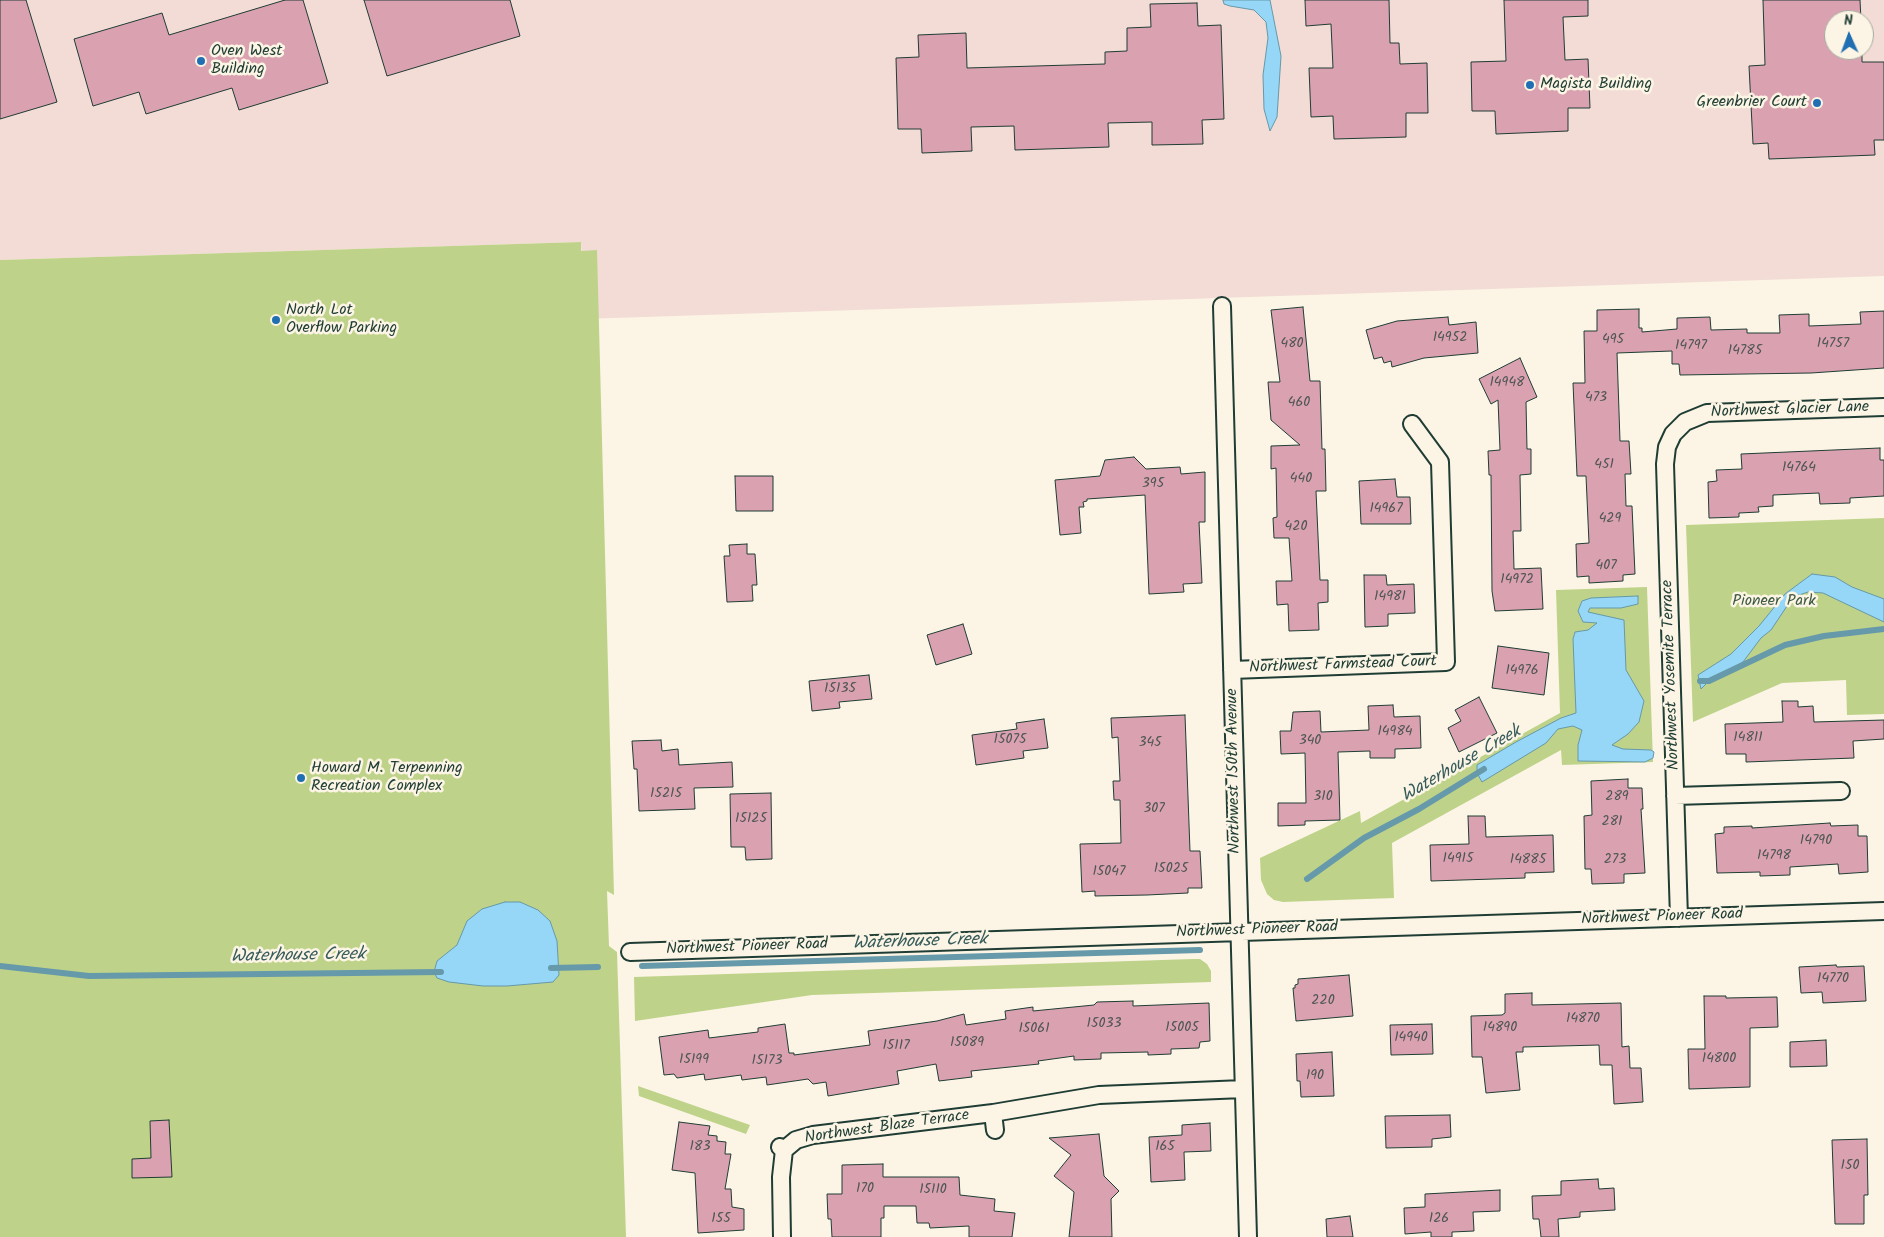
<!DOCTYPE html>
<html>
<head>
<meta charset="utf-8">
<style>
  body { margin:0 }
  #map { position:relative; width:1884px; height:1237px; overflow:hidden; background:#fcf5e5; font-family:Kalam,sans-serif }
  canvas { display:block }
  .north { position:absolute; left:1824px; top:10px; width:50px; height:50px; box-sizing:border-box; background:#fcf5e5; border:1px solid #a4ab9e; border-radius:50%; rotate:358deg; font-size:14px; font-weight:700; line-height:20px; text-align:center; color:#1f3d34 }
  .north::after { content:''; display:block; margin:auto; width:18px; height:22px; background:#1f6fb2; clip-path:polygon(50% 0,100% 100%,50% 72%,0 100%) }
</style>
</head>
<body>
<div id="map">
<canvas width="1884" height="1237"></canvas>
<div class="north">N</div>
</div>
<script>
const ctx = document.querySelector('canvas').getContext('2d');
ctx.lineJoin = 'round';
function fillPath(path, color) {
  ctx.fillStyle = color;
  ctx.fill(path, 'evenodd');
}
function toPath(rows) {
  const path = new Path2D();
  for (const r of rows) {
    path.moveTo(r[0], r[1]);
    for (let i = 2; i < r.length; i += 2) path.lineTo(r[i], r[i + 1]);
  }
  return path;
}
function stroke(path, color, width, dash) {
  ctx.strokeStyle = color;
  ctx.lineWidth = width;
  ctx.lineCap = dash ? 'butt' : 'round';
  ctx.setLineDash(dash || []);
  ctx.stroke(path);
}
function label(font, color, halo, rows, align = 'center') {
  ctx.font = font + ' Kalam,sans-serif';
  ctx.lineWidth = 5;
  ctx.setLineDash([]);
  ctx.textBaseline = 'middle';
  ctx.strokeStyle = halo;
  ctx.fillStyle = color;
  for (const [text, x, y, turn = 0] of rows) {
    ctx.save();
    ctx.translate(x, y);
    ctx.rotate((+turn || 0) * Math.PI / 180);
    ctx.textAlign = isNaN(turn) ? turn : align;
    if (halo) ctx.strokeText(text, 0, 0);
    ctx.fillText(text, 0, 0);
    ctx.restore();
  }
}
fillPath(toPath([
  [0,0,1884,0,1884,276,584,319,581,242,0,260],
  [1834,20,1864,20,1864,50,1834,50]
]), '#f2dcd5');
fillPath(toPath([
  [581,242,581,251,597,250,614,895,607,891,609,946,617,952,626,1237,0,1237,0,260],
  [1884,518,1884,714,1847,715,1846,680,1782,683,1693,722,1686,525],
  [1647,587,1653,762,1562,765,1561,750,1392,843,1394,898,1283,902,1274,900,1267,894,1261,880,1260,858,1360,811,1361,823,1560,713,1556,590],
  [1193,959,1200,959,1207,964,1211,971,1211,982,812,995,635,1021,634,977],
  [638,1086,750,1125,746,1134,639,1096]
]), '#bed389');
const water = toPath([
  [1223,0,1270,0,1281,56,1277,117,1270,131,1264,109,1263,75,1268,38,1266,22,1254,10,1230,6,1224,4,1223,0],
  [1812,574,1835,577,1852,587,1884,599,1884,622,1823,593,1808,592,1793,597,1771,630,1761,638,1743,662,1709,681,1701,689,1698,675,1731,654,1759,626,1785,594,1812,574],
  [1638,596,1638,604,1621,608,1590,608,1588,612,1624,620,1626,670,1644,701,1639,722,1628,734,1612,745,1623,749,1651,750,1654,752,1653,758,1645,762,1578,761,1578,745,1582,730,1573,726,1558,729,1546,743,1482,782,1477,773,1477,765,1516,742,1561,718,1576,713,1573,639,1575,632,1588,630,1597,623,1583,622,1578,611,1582,601,1591,598,1638,596],
  [505,902,520,902,538,910,550,921,557,941,559,975,553,982,507,986,483,986,449,982,437,978,434,972,437,961,457,945,467,921,482,909,505,902]
]);
fillPath(water, '#96d6f7');
stroke(water, '#6699a9', 1);
stroke(toPath([
  [1700,681,1709,681,1785,645,1824,636,1884,629],
  [1307,879,1364,838,1419,809,1484,769],
  [0,966,89,976,441,972],
  [642,966,1200,950],
  [551,968,598,967]
]), '#6699a9', 6);
const building = toPath([
  [0,0,26,0,57,102,0,119,0,0],
  [285,0,303,0,328,83,239,110,232,88,146,114,139,92,93,106,74,39,162,13,169,35,285,0],
  [364,0,510,0,520,36,387,76,364,0],
  [1305,0,1389,0,1390,43,1399,43,1400,64,1427,63,1428,113,1406,113,1406,137,1334,139,1333,116,1311,117,1309,68,1333,68,1331,24,1306,26,1305,0],
  [1504,0,1588,0,1588,16,1563,17,1565,60,1588,59,1590,108,1568,108,1568,131,1496,134,1495,111,1472,111,1471,62,1506,61,1504,0],
  [1763,0,1860,0,1861,20,1834,20,1834,50,1862,50,1862,62,1884,62,1884,140,1874,140,1875,155,1769,159,1768,143,1753,144,1749,66,1765,65,1763,0],
  [1197,3,1198,26,1221,25,1224,119,1202,120,1203,144,1152,145,1152,122,1108,123,1109,147,1015,150,1014,126,971,127,972,151,922,153,921,129,898,129,896,58,919,57,918,35,966,33,967,68,1105,64,1105,52,1127,51,1127,28,1151,27,1150,4,1197,3],
  [1303,307,1310,381,1320,381,1322,449,1325,449,1326,491,1316,491,1320,580,1328,580,1328,602,1318,603,1319,630,1289,631,1288,604,1277,605,1276,581,1292,581,1289,538,1274,538,1273,518,1277,517,1276,468,1271,469,1271,446,1300,445,1271,420,1268,382,1280,382,1271,310,1303,307],
  [1639,309,1639,328,1642,328,1642,332,1677,329,1677,318,1710,317,1711,330,1747,329,1747,333,1780,333,1779,315,1809,314,1809,326,1861,324,1860,312,1884,311,1884,368,1811,373,1680,375,1679,364,1672,364,1672,351,1617,353,1620,441,1629,441,1631,474,1625,474,1626,506,1632,506,1635,574,1623,575,1623,581,1589,583,1589,576,1577,577,1576,544,1589,543,1586,476,1577,476,1573,383,1585,383,1584,331,1597,331,1597,310,1639,309],
  [1448,317,1449,325,1476,322,1478,353,1424,358,1392,367,1391,361,1384,363,1382,357,1374,359,1366,330,1397,321,1448,317],
  [1520,358,1537,397,1526,402,1527,449,1531,449,1531,474,1520,475,1521,531,1513,531,1514,569,1541,568,1543,609,1495,611,1492,591,1491,475,1489,475,1488,451,1500,450,1498,400,1491,404,1479,379,1520,358],
  [1880,448,1880,460,1884,460,1884,496,1850,498,1850,503,1820,504,1819,493,1773,495,1773,506,1758,507,1759,512,1739,513,1739,517,1709,518,1708,482,1717,481,1716,470,1742,469,1741,454,1880,448],
  [1134,457,1146,469,1180,467,1181,474,1205,472,1205,522,1199,522,1202,583,1183,584,1184,592,1149,594,1145,495,1087,499,1087,501,1083,502,1084,507,1079,507,1081,533,1060,535,1055,480,1100,476,1105,460,1134,457],
  [735,476,773,476,773,511,736,511,735,476],
  [1395,479,1397,497,1410,497,1411,524,1361,524,1359,481,1395,479],
  [747,544,747,554,755,554,757,585,752,585,753,601,727,602,724,556,730,556,729,545,747,544],
  [1364,575,1386,575,1387,585,1414,584,1415,613,1388,614,1388,626,1365,627,1364,575],
  [963,624,972,654,936,665,927,635,963,624],
  [1498,646,1549,653,1544,695,1492,688,1498,646],
  [869,675,872,699,839,702,840,708,812,711,809,681,869,675],
  [1479,697,1497,733,1459,752,1448,728,1461,721,1455,710,1479,697],
  [1782,701,1798,701,1798,707,1813,706,1814,722,1884,720,1884,739,1853,741,1854,758,1746,762,1746,754,1726,754,1725,724,1783,722,1782,701],
  [1393,705,1394,717,1420,716,1421,748,1395,749,1395,758,1370,758,1370,751,1338,752,1340,820,1305,821,1305,825,1278,826,1278,803,1306,803,1305,753,1281,754,1280,731,1291,731,1293,712,1320,711,1321,732,1369,730,1368,706,1393,705],
  [1185,715,1190,851,1200,851,1202,888,1188,888,1188,893,1147,895,1095,896,1095,891,1082,892,1080,844,1121,843,1120,800,1114,800,1113,781,1120,781,1118,737,1112,738,1111,718,1185,715],
  [1044,719,1048,748,1023,751,1024,758,976,765,972,735,1017,729,1016,723,1044,719],
  [661,740,662,751,678,749,679,765,732,762,733,787,694,788,695,809,639,811,637,769,634,769,632,741,661,740],
  [1628,779,1628,788,1642,788,1643,809,1641,809,1645,873,1624,874,1624,883,1592,884,1591,869,1585,869,1584,816,1592,815,1591,781,1628,779],
  [771,793,772,859,746,860,745,847,731,847,730,794,771,793],
  [1468,816,1485,816,1486,837,1553,835,1554,872,1525,873,1525,878,1431,881,1430,845,1469,844,1468,816],
  [1830,823,1831,826,1858,825,1858,836,1867,836,1868,872,1839,874,1838,864,1790,867,1790,875,1760,876,1760,872,1717,873,1715,834,1724,833,1724,827,1752,826,1752,828,1830,823],
  [1836,965,1837,967,1864,966,1866,1001,1823,1003,1822,992,1801,993,1799,967,1836,965],
  [1349,975,1353,1016,1296,1021,1293,988,1295,988,1295,985,1298,984,1298,979,1349,975],
  [1532,993,1532,1005,1621,1003,1622,1047,1629,1046,1630,1068,1641,1068,1643,1102,1614,1104,1612,1065,1600,1065,1599,1045,1523,1047,1523,1052,1516,1052,1520,1090,1486,1093,1482,1057,1472,1057,1471,1016,1502,1015,1505,1013,1505,994,1532,993],
  [1704,996,1726,996,1726,998,1777,997,1778,1027,1750,1028,1750,1087,1689,1089,1688,1049,1705,1049,1704,996],
  [1133,1001,1133,1006,1209,1003,1210,1041,1200,1042,1199,1048,1171,1049,1171,1054,1148,1055,1148,1052,1101,1053,1101,1059,1074,1060,1074,1056,1038,1061,1039,1064,971,1071,972,1077,939,1081,936,1064,897,1071,899,1084,828,1096,826,1082,813,1084,808,1079,767,1085,766,1077,742,1080,741,1075,705,1080,704,1074,677,1078,674,1074,664,1075,659,1037,708,1030,709,1038,758,1032,758,1028,785,1024,789,1053,794,1053,794,1055,870,1045,868,1031,937,1021,964,1014,966,1025,1006,1019,1005,1011,1033,1007,1033,1011,1094,1005,1097,1002,1133,1001],
  [1432,1024,1433,1054,1391,1055,1390,1025,1432,1024],
  [1826,1040,1827,1066,1790,1067,1790,1042,1826,1040],
  [1332,1052,1334,1096,1301,1097,1300,1081,1297,1081,1296,1054,1332,1052],
  [1450,1115,1451,1137,1432,1139,1432,1147,1386,1148,1385,1116,1450,1115],
  [169,1120,172,1177,132,1178,132,1159,151,1158,150,1121,169,1120],
  [679,1122,710,1126,708,1135,717,1136,717,1141,726,1142,725,1154,731,1154,725,1189,731,1189,732,1207,744,1209,744,1230,698,1233,695,1173,672,1170,679,1122],
  [1210,1123,1211,1151,1184,1152,1185,1180,1151,1182,1149,1137,1182,1135,1182,1125,1210,1123],
  [1099,1134,1104,1176,1119,1191,1111,1199,1112,1237,1069,1237,1074,1192,1054,1176,1071,1155,1049,1138,1099,1134],
  [1867,1139,1868,1195,1864,1195,1864,1224,1835,1224,1832,1140,1867,1139],
  [883,1164,883,1177,959,1177,960,1195,995,1199,994,1211,1015,1213,1012,1237,969,1237,969,1226,930,1228,929,1223,917,1223,916,1206,884,1206,884,1218,881,1218,881,1237,832,1237,831,1219,828,1219,827,1194,842,1194,842,1165,883,1164],
  [1598,1179,1599,1189,1614,1188,1615,1210,1580,1212,1580,1217,1558,1219,1559,1237,1541,1237,1539,1219,1533,1219,1532,1196,1561,1195,1561,1181,1598,1179],
  [1500,1190,1500,1211,1473,1212,1474,1231,1452,1232,1452,1237,1431,1237,1431,1232,1405,1234,1404,1208,1425,1207,1425,1194,1500,1190],
  [1350,1216,1353,1237,1327,1237,1326,1219,1350,1216]
]);
fillPath(building, '#daa1b1');
stroke(building, '#1f3d34', 1);
const minor = toPath([
  [1222,306,1248,1237],
  [1232,670,1446,662,1440,462,1412,424],
  [1675,796,1841,791],
  [1679,918,1665,464,1667,447,1673,434,1685,422,1707,413,1884,407],
  [630,952,1884,911],
  [995,1130,993,1113,1099,1095,1243,1089],
  [780,1147,784,1150,781,1177,782,1237],
  [784,1150,796,1140,813,1135,993,1113]
]);
stroke(minor, '#1f3d34', 20);
stroke(minor, '#fcf5e5', 16);
for (const [x, y, r, color] of [
  [201,61,5,"#1f6fb2"],
  [1530,85,5,"#1f6fb2"],
  [1817,103,5,"#1f6fb2"],
  [276,320,5,"#1f6fb2"],
  [301,778,5,"#1f6fb2"]
]) {
  const dot = new Path2D();
  dot.arc(x, y, r, 0, 2 * Math.PI);
  ctx.fillStyle = color;
  ctx.fill(dot);
  stroke(dot, '#fcf5e5', 2);
}
label('14px', '#4e5653', null, [
  ["14952",1450,339],
  ["495",1613,341],
  ["480",1292,345],
  ["14757",1833,345],
  ["14797",1691,347],
  ["14785",1745,352],
  ["14948",1507,384],
  ["473",1596,399],
  ["460",1299,404],
  ["451",1604,466],
  ["14764",1799,469],
  ["440",1301,480],
  ["395",1153,485],
  ["14967",1386,510],
  ["429",1610,520],
  ["420",1296,528],
  ["407",1606,567],
  ["14972",1517,581],
  ["14981",1390,598],
  ["14976",1522,672],
  ["15135",840,690],
  ["14984",1395,733],
  ["14811",1748,739],
  ["15075",1010,741],
  ["340",1310,742],
  ["345",1150,744],
  ["15215",666,795],
  ["310",1323,798],
  ["289",1617,798],
  ["307",1154,810],
  ["15125",751,820],
  ["281",1612,823],
  ["14790",1816,842],
  ["14798",1774,857],
  ["14915",1458,860],
  ["14885",1528,861],
  ["273",1615,861],
  ["15025",1171,870],
  ["15047",1109,873],
  ["14770",1833,980],
  ["220",1323,1002],
  ["14870",1583,1020],
  ["15033",1104,1025],
  ["15005",1182,1029],
  ["14890",1500,1029],
  ["15061",1034,1030],
  ["14940",1411,1039],
  ["15089",967,1044],
  ["15117",896,1047],
  ["14800",1719,1060],
  ["15199",694,1061],
  ["15173",767,1062],
  ["190",1315,1077],
  ["183",700,1148],
  ["165",1165,1148],
  ["150",1850,1167],
  ["170",865,1190],
  ["15110",933,1191],
  ["155",721,1220],
  ["126",1439,1220]
]);
label('16px', '#1f3d34', '#fcf5e5', [
  ["Oven West",211,52],
  ["Building",211,70],
  ["Magista Building",1540,85],
  ["Greenbrier Court",1807,103,"right"],
  ["North Lot",286,311],
  ["Overflow Parking",286,329],
  ["Howard M. Terpenning",311,769],
  ["Recreation Complex",311,787]
], 'left');
label('16px', '#1f3d34', '#fcf5e5', [
  ["Northwest Glacier Lane",1790,411,-2],
  ["Northwest Farmstead Court",1343,666,-2],
  ["Northwest Yosemite Terrace",1672,675,-92],
  ["Northwest 150th Avenue",1235,771,-91],
  ["Northwest Pioneer Road",1662,918,-2],
  ["Northwest Pioneer Road",1257,931,-2],
  ["Northwest Pioneer Road",747,948,-2],
  ["Northwest Blaze Terrace",887,1128,-8]
]);
label('16px', '#3f5b45', '#fcf5e5', [
  ["Pioneer Park",1774,602]
]);
label('italic 18px', '#375c5b', '#fcf5e5', [
  ["Waterhouse Creek",1462,765,-30],
  ["Waterhouse Creek",920,943,-2],
  ["Waterhouse Creek",298,957,-1]
]);
</script>
</body>
</html>
